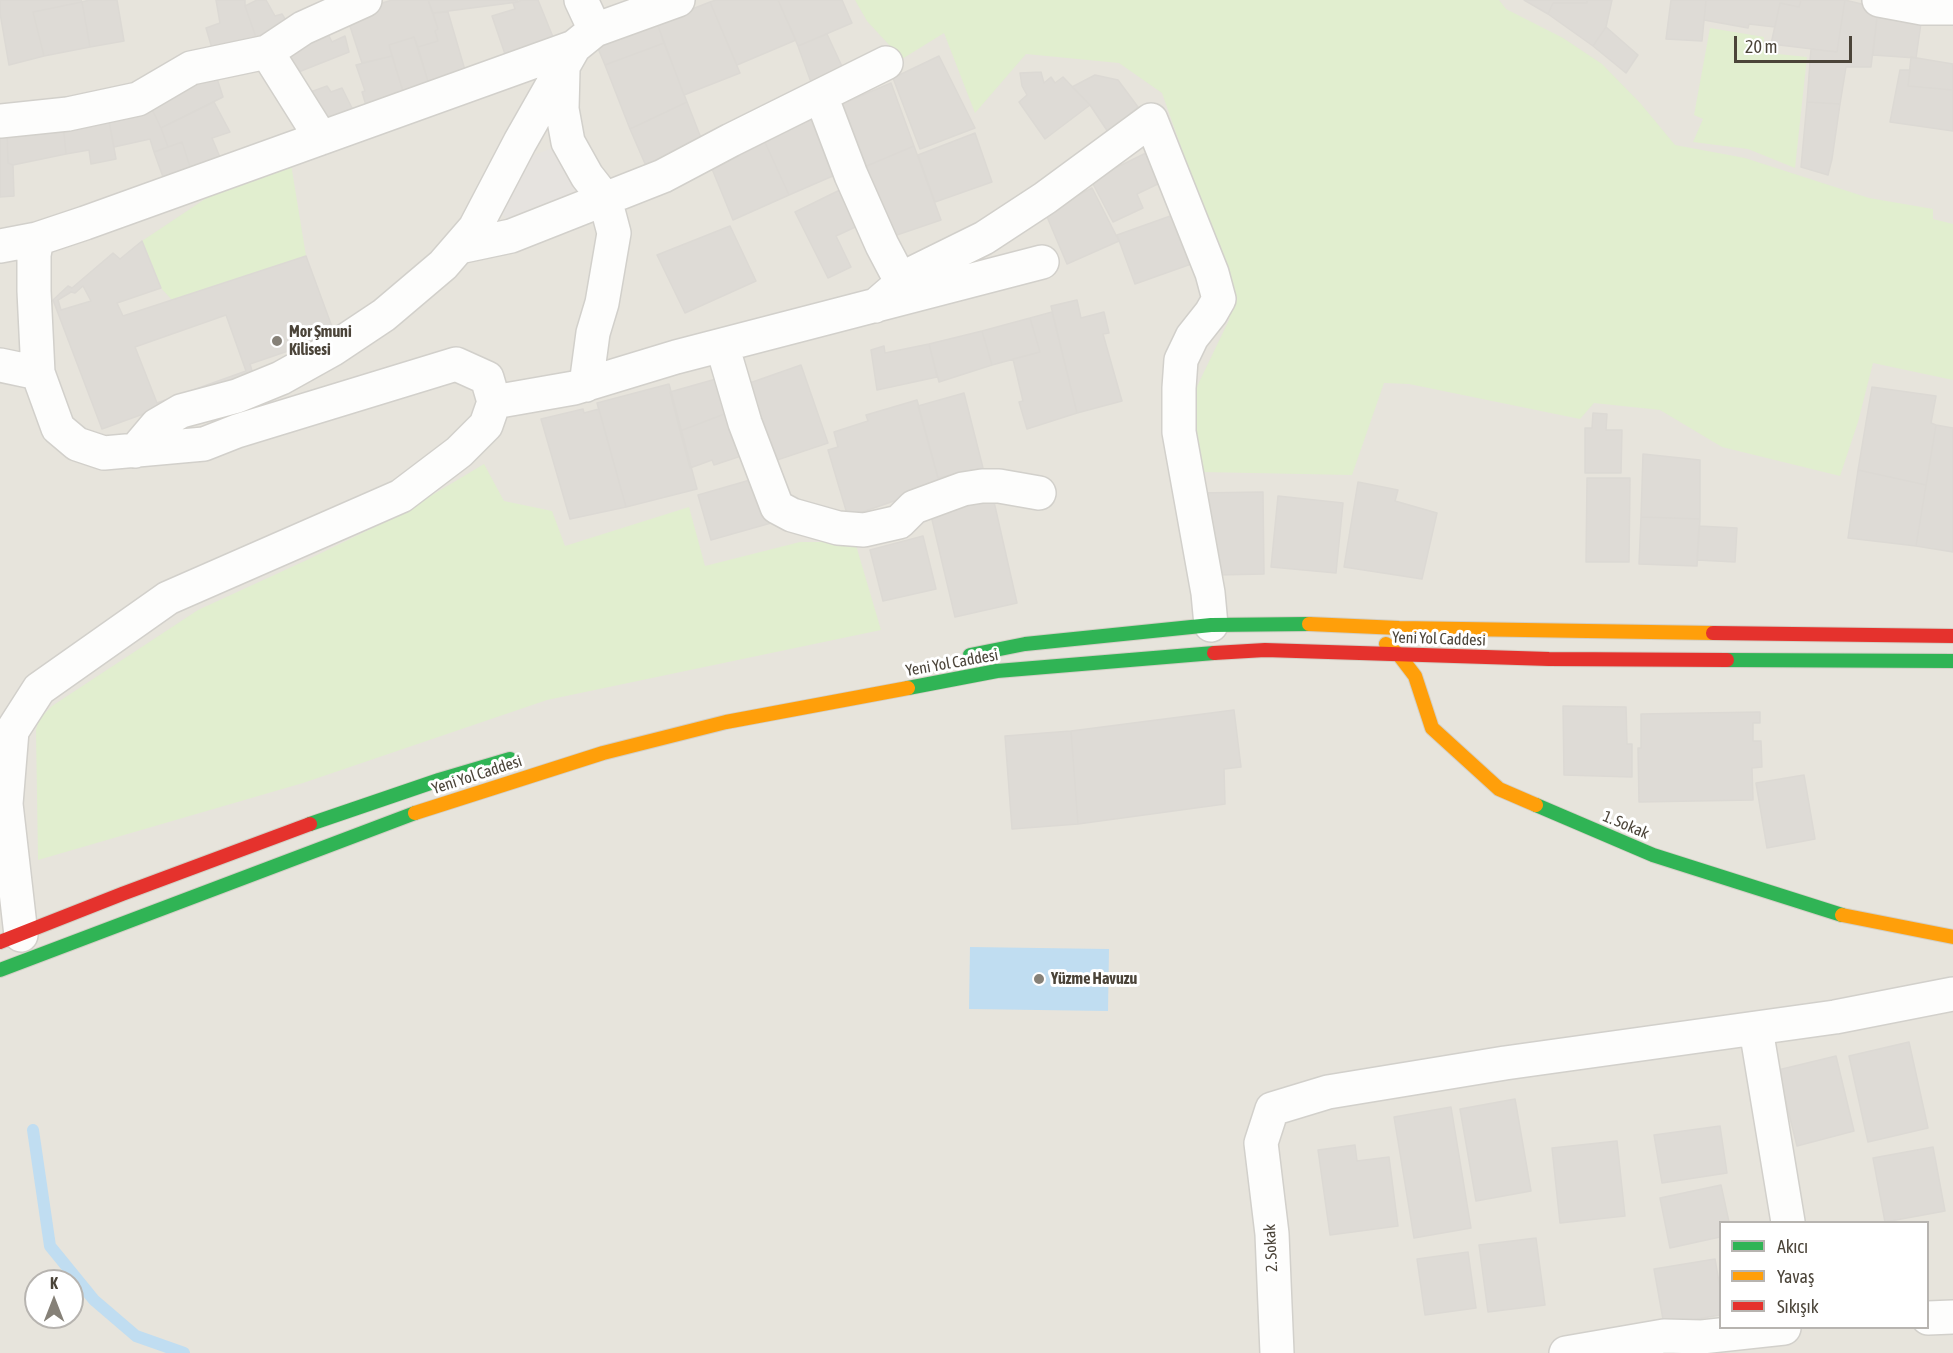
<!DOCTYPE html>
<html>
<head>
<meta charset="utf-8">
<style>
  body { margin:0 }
  #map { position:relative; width:1953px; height:1353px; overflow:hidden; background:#f4f2ee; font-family:"Asap Condensed",sans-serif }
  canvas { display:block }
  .legend { position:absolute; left:1719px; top:1221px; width:210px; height:108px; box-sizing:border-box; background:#fff; border:2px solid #b7b4b0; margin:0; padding:8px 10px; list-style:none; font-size:18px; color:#4b4439 }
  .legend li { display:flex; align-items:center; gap:12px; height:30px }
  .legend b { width:30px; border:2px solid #b7b4b0 }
  .north { position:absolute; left:24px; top:1269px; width:60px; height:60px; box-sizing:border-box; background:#fff; border:2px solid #b7b4b0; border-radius:50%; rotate:0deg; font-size:16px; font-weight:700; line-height:24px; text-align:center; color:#4b4439 }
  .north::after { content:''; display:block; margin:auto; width:21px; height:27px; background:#868178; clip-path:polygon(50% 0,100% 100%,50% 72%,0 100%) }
  .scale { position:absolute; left:1734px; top:36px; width:118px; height:27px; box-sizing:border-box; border:3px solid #4b4439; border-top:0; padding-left:8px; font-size:18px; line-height:21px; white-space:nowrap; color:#4b4439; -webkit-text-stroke:4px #fff; paint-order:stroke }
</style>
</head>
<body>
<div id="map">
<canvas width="1953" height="1353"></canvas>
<ul class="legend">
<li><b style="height:8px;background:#30b455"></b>Akıcı</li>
<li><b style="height:8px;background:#ff9f0a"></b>Yavaş</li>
<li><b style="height:8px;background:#e5322d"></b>Sıkışık</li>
</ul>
<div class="north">K</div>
<div class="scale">20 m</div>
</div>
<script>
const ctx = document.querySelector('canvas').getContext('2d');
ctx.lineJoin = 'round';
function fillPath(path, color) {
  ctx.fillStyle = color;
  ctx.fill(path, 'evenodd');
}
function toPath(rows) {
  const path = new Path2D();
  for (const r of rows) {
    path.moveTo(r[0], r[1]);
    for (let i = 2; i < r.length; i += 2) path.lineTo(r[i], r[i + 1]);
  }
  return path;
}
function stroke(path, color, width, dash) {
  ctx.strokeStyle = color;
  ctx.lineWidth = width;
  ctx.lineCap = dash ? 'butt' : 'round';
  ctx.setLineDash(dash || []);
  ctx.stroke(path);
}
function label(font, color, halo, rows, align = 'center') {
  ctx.font = font + ' "Asap Condensed",sans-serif';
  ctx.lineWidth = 6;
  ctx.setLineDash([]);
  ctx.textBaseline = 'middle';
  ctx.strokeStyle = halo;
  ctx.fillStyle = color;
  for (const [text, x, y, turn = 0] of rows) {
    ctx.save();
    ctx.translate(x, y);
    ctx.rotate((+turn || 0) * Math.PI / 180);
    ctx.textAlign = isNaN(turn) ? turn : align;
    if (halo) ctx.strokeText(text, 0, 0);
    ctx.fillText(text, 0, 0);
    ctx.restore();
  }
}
fillPath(toPath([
  [0,0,1953,0,1953,1353,0,1353],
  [1720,1222,1928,1222,1928,1328,1720,1328],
  [36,1281,72,1281,72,1317,36,1317]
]), '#e7e4dc');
fillPath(toPath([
  [855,0,1499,0,1506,9,1563,38,1602,64,1641,104,1675,145,1745,158,1869,198,1933,209,1933,219,1953,224,1953,380,1873,363,1858,422,1840,476,1722,447,1660,410,1594,403,1580,419,1409,384,1384,383,1352,475,1201,472,1190,401,1229,320,1232,292,1162,93,1119,63,1026,54,975,113,944,33,902,59,867,21],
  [1710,28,1764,37,1763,48,1768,53,1807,57,1795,168,1748,149,1693,142,1703,119,1694,115],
  [291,164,306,256,172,300,161,288,142,241,208,197],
  [484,464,504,501,552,511,565,546,689,507,705,566,800,542,855,542,881,630,547,700,303,783,38,860,36,730,39,719,52,706,198,610,309,559,397,516]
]), '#e1eecf');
fillPath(toPath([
  [563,144,585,187,508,221,499,210,521,160]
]), '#e6e3df');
fillPath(toPath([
  [970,947,1109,949,1108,1011,969,1009]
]), '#c0ddf1');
stroke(toPath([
  [33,1130,50,1246,94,1300,136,1336,184,1353]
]), '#c0ddf1', 12);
const building = toPath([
  [0,0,81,0,82,2,33,12,44,56,9,65,0,13,0,0],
  [89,0,117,0,124,41,90,47,82,2,89,0],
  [216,0,245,0,245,6,258,43,214,55,206,28,220,23,216,0],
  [257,0,266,0,275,16,282,14,290,27,258,43,245,6,257,0],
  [392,0,428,0,438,29,435,31,438,41,418,47,414,37,389,45,392,56,362,63,346,14,392,0],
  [428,0,517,0,518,2,433,13,428,0],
  [522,0,538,0,555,42,507,60,492,16,515,9,513,3,522,0],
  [716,0,778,0,796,40,737,65,710,2,716,0],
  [778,0,842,0,852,23,798,46,778,0],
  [1524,0,1587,0,1587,3,1553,3,1548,14,1524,0],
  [1587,0,1612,0,1606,27,1593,46,1548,14,1553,3,1587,3,1587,0],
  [1671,0,1706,0,1702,41,1666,39,1671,0],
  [1706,0,1801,0,1799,7,1780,3,1775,27,1749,24,1748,28,1704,20,1706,0],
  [1801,0,1845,0,1837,52,1771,44,1780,3,1799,7,1801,0],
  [1845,0,1878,8,1871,67,1846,67,1840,104,1807,102,1811,49,1837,52,1845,0],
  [82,2,90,47,44,56,33,12,82,2],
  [710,2,740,73,684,95,657,23,710,2],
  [1878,8,1922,16,1916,58,1873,55,1878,8],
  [448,12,467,77,430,88,418,47,438,41,435,31,438,29,433,13,448,12],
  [657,23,664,43,605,65,597,46,657,23],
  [324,26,332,42,345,36,349,52,296,73,283,46,324,26],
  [1606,27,1638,55,1626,73,1593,46,1606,27],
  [827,34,846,75,812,85,798,46,827,34],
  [414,37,430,88,405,98,389,45,414,37],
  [664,43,687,102,630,129,605,65,664,43],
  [392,56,405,98,368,112,362,92,365,91,356,65,392,56],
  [939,56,975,128,920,149,893,78,939,56],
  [1911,57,1953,64,1953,90,1908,86,1911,57],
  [214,69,223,97,161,128,148,101,214,69],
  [1900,70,1910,70,1908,86,1953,90,1953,131,1890,122,1900,70],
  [1041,72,1044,83,1051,77,1055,83,1063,77,1090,105,1045,139,1019,102,1027,95,1022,86,1020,73,1041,72],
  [1095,75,1118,80,1138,107,1108,132,1090,105,1072,87,1095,75],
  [891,83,914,146,862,168,837,106,891,83],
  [327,86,331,92,342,88,354,112,321,125,305,94,327,86],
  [214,102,230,132,212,138,224,167,194,179,182,142,168,147,161,128,214,102],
  [687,102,701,138,649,173,630,129,687,102],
  [1807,102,1840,104,1832,159,1828,175,1801,167,1807,102],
  [151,107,161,128,168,147,154,152,150,139,114,147,108,116,151,107],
  [108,116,116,159,91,164,89,150,66,154,63,123,108,116],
  [817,117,842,172,789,195,764,140,817,117],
  [63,123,66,154,13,165,8,163,7,128,63,123],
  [7,128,8,163,13,165,14,196,0,197,0,129,7,128],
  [975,133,992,182,935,202,918,155,975,133],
  [764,140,789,195,733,220,710,164,764,140],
  [182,142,194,179,167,188,154,152,182,142],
  [914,146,941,220,891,237,862,168,914,146],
  [1150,151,1164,181,1137,194,1143,208,1113,222,1091,180,1150,151],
  [846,187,864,223,836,236,851,267,828,278,795,212,846,187],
  [1092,188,1119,241,1067,264,1045,212,1092,188],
  [1176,214,1194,263,1135,284,1117,235,1176,214],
  [730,226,756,281,685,313,657,255,730,226],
  [142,241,161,288,117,303,123,316,306,256,335,335,250,364,253,374,102,429,53,300,68,286,72,288,113,253,120,259,142,241],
  [83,286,91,301,61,310,58,300,71,292,75,293,83,286],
  [226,315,246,371,157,403,135,347,226,315],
  [1077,300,1081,318,1104,312,1109,333,1103,334,1122,401,1077,413,1051,306,1077,300],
  [1052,312,1077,413,1027,429,1019,402,1023,401,1013,359,1040,352,1030,318,1052,312],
  [1030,318,1040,352,992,365,982,331,1030,318],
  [982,331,992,365,939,382,929,344,982,331],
  [929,344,937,377,877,390,871,350,884,346,885,353,929,344],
  [801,365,828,443,771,462,744,385,801,365],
  [723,377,735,410,680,431,670,392,723,377],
  [669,384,697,489,626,507,597,403,669,384],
  [1872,387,1936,396,1931,423,1936,425,1926,485,1858,470,1872,387],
  [964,393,983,468,938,478,918,406,964,393],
  [917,400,940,485,848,517,828,450,838,447,834,432,868,421,866,415,917,400],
  [583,409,584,413,599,409,626,507,570,519,541,419,583,409],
  [735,410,750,453,714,465,712,460,690,468,680,431,735,410],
  [1593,413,1607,414,1606,430,1622,430,1621,473,1585,473,1585,428,1592,428,1593,413],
  [1936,425,1953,428,1953,552,1916,546,1936,425],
  [1643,454,1700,460,1700,519,1641,517,1643,454],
  [1858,470,1926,485,1916,546,1848,538,1858,470],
  [757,478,771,523,711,540,698,495,757,478],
  [1587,478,1630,478,1629,562,1586,562,1587,478],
  [1358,482,1398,490,1395,501,1437,513,1422,579,1344,567,1358,482],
  [1263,492,1264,574,1216,575,1198,493,1263,492],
  [992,493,1017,603,955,617,929,507,992,493],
  [1278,496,1343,503,1336,573,1271,567,1278,496],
  [1641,517,1700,519,1697,566,1639,564,1641,517],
  [1699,526,1737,528,1735,562,1697,560,1699,526],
  [923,536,936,589,883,601,870,550,923,536],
  [1563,706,1626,707,1627,744,1632,744,1632,777,1564,775,1563,706],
  [1234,710,1241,767,1224,769,1225,804,1078,824,1071,731,1234,710],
  [1760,712,1760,723,1753,723,1753,741,1761,741,1762,767,1752,768,1753,800,1639,802,1638,748,1641,748,1641,714,1760,712],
  [1071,731,1078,824,1012,829,1005,736,1071,731],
  [1804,775,1815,839,1767,848,1756,783,1804,775],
  [1909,1042,1928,1128,1868,1142,1849,1056,1909,1042],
  [1836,1056,1854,1131,1797,1146,1778,1070,1836,1056],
  [1515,1099,1531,1191,1476,1201,1460,1109,1515,1099],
  [1451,1107,1471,1228,1414,1238,1394,1117,1451,1107],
  [1720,1126,1727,1173,1662,1183,1654,1135,1720,1126],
  [1617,1141,1625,1216,1560,1223,1552,1148,1617,1141],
  [1355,1145,1357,1161,1389,1157,1398,1226,1330,1235,1318,1150,1355,1145],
  [1933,1147,1945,1211,1885,1222,1873,1158,1933,1147],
  [1721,1185,1729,1222,1720,1222,1720,1237,1670,1248,1660,1198,1721,1185],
  [1536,1238,1545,1305,1488,1312,1479,1245,1536,1238],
  [1468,1252,1476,1308,1425,1315,1417,1259,1468,1252],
  [1715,1259,1720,1288,1720,1315,1664,1325,1654,1269,1715,1259]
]);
fillPath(building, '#dedbd6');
stroke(building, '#dcd9d4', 1.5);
const street = toPath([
  [581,0,595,30],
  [1879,0,1922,8,1953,8],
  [267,52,321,138],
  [563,70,562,109,568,142,587,176,605,199,614,233,602,303,593,333,586,385],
  [821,96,851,175,882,245,902,283],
  [0,121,68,114,138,99,191,68,267,52,303,28,365,0],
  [0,246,37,239,85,223,574,47,595,30,678,0],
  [459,247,511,236,663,176,731,140,886,63],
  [875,306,913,273,984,238,1045,198,1151,120,1212,273,1219,299,1211,313,1192,337,1181,360,1179,388,1179,432,1208,593,1211,625],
  [722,345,745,423,777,507,792,515,838,528,864,530,899,522,914,507,963,489,982,486,999,486,1039,493],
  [0,365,38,373],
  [494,402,574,388,676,357,1042,262],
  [135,451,157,425,181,411,237,396,281,378,333,349,384,315,443,265,475,228,520,142,574,47],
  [21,935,6,804,12,731,39,689,168,598,401,496,459,452,486,425,494,402,487,378,456,364,237,431,204,444,104,453,77,444,58,428,38,373,34,291,34,255,37,239],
  [1756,1029,1788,1222],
  [1928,1318,1953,1317],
  [1277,1353,1272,1234,1261,1143,1272,1109,1328,1092,1505,1063,1835,1017,1953,994],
  [1566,1353,1664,1336,1702,1337,1784,1328]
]);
const fast = toPath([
  [970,655,1025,644,1211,625,1309,624],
  [1727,660,1953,661],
  [908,688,997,671,1214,653],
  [1536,805,1653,855,1842,915],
  [310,824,439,780,510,759],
  [0,970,415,813]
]);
const slow = toPath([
  [1309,624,1399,628,1713,633],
  [1386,644,1399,655,1415,676,1432,728,1499,789,1536,805],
  [415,813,603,753,726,722,908,688],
  [1842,915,1953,937]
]);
const jam = toPath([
  [1713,633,1953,636],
  [1214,653,1265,650,1549,659,1727,660],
  [0,942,122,894,310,824]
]);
stroke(street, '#d2d0cb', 36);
stroke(fast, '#d3cfc5', 16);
stroke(slow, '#d3cfc5', 16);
stroke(jam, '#d3cfc5', 16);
stroke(street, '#fdfdfc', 33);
stroke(fast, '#30b455', 14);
stroke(slow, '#ff9f0a', 14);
stroke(jam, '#e5322d', 14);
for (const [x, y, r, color] of [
  [277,341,6,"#868178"],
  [1039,979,6,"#868178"]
]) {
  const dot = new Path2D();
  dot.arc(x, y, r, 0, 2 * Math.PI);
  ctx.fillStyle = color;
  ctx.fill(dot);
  stroke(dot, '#fff', 2);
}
label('bold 16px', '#4b4439', '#fff', [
  ["Mor Şmuni",289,332],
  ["Kilisesi",289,350],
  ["Yüzme Havuzu",1051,979]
], 'left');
label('16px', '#4b4439', '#fff', [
  ["Yeni Yol Caddesi",1439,639,2],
  ["Yeni Yol Caddesi",952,663,-10],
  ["Yeni Yol Caddesi",477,775,-18],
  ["1. Sokak",1626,825,23],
  ["2. Sokak",1271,1248,-93]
]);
</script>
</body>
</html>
